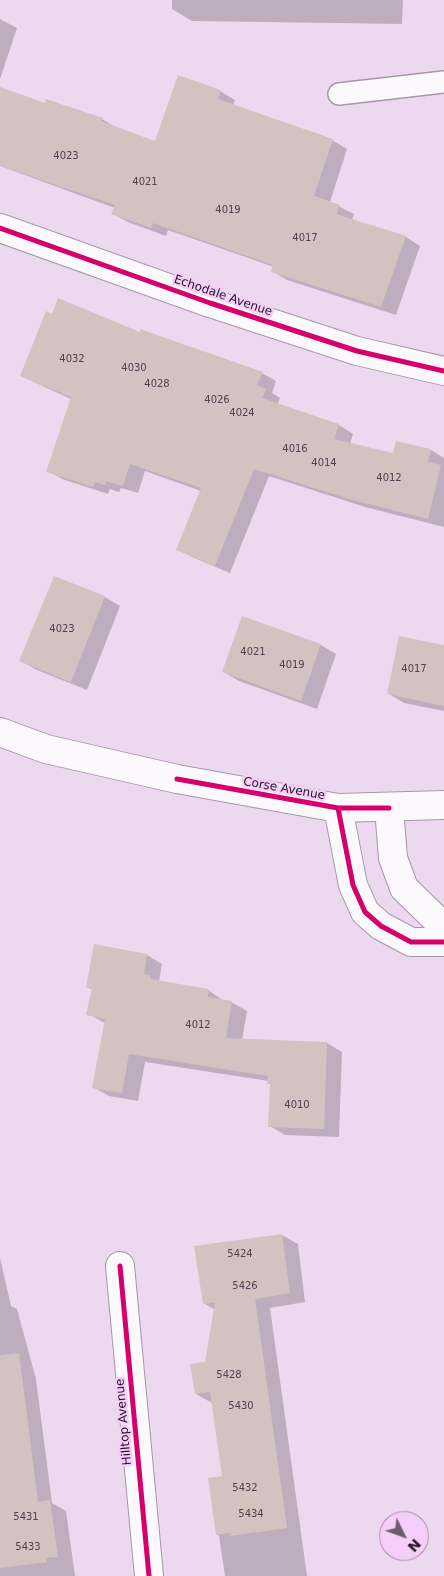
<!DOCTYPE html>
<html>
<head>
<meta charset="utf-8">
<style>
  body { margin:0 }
  #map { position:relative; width:444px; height:1576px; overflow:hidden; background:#edd9ef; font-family:"DejaVu Sans",sans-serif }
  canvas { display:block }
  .north { position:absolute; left:379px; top:1511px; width:50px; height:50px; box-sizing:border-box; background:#f5cff9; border:1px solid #a385a6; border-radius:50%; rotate:132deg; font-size:14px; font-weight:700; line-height:20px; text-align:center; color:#271529 }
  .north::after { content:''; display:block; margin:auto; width:18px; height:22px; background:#6c5a6e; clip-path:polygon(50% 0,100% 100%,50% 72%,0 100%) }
</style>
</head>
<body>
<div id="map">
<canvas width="444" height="1576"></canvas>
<div class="north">N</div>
</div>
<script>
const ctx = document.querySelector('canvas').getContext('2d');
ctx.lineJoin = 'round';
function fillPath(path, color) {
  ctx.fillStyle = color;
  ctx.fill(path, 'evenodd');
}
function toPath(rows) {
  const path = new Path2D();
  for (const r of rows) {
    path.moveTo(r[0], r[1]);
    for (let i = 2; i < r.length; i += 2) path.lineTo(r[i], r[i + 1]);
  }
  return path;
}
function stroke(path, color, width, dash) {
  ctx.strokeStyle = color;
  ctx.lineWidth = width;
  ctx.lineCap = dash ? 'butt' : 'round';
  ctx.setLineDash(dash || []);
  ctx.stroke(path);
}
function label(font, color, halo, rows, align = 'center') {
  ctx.font = font + ' "DejaVu Sans",sans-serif';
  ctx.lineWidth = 5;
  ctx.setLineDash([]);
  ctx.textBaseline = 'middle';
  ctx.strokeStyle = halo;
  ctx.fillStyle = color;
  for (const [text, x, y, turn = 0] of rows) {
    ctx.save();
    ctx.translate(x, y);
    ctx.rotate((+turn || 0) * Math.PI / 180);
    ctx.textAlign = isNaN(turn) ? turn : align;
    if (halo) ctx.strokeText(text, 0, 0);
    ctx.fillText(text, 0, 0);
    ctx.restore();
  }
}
fillPath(toPath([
  [172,0,403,0,402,24,192,21,172,9],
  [0,19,17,28,0,79],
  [0,88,45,105,102,119,117,128,156,142,220,91,235,100,233,106,332,140,347,149,330,202,354,214,352,220,406,237,420,246,396,315,287,280,272,271,274,267,168,230,166,236,128,222,113,214,115,208,0,166],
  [53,315,140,333,262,373,276,381,272,393,280,398,277,405,339,425,353,434,350,444,394,455,397,442,431,450,444,458,444,527,365,507,269,476,230,573,192,557,178,549,201,491,145,471,138,493,121,488,119,492,110,489,108,494,62,479,48,471,71,399,21,376],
  [105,597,120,606,87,690,37,670,21,661],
  [243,618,321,645,336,654,317,709,239,681,224,672],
  [444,646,444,711,404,703,389,694],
  [147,955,162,964,159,982,208,990,224,1001,231,1002,247,1011,242,1040,327,1043,342,1052,339,1137,285,1135,270,1126,271,1085,269,1081,145,1062,138,1101,109,1096,93,1087,105,1023,88,1014,93,990,87,987],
  [282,1235,298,1244,305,1302,270,1308,307,1576,225,1576,219,1536,217,1534,223,1477,212,1403,196,1394,206,1363,215,1310,204,1303],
  [0,1258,11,1306,17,1309,36,1379,52,1503,66,1511,75,1576,0,1576]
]), '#0003');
fillPath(toPath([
  [178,75,221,90,218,99,333,139,314,196,340,205,336,214,406,236,381,307,271,272,273,265,153,223,151,228,111,214,115,205,0,166,0,87,45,103,46,99,103,118,101,121,155,141],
  [58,298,140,332,140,329,263,372,257,385,266,389,262,398,339,424,334,439,393,453,396,441,431,449,428,462,441,465,428,519,349,499,254,469,215,566,176,550,201,488,130,464,123,486,106,481,105,485,95,482,93,487,46,472,71,397,20,376,46,311,52,314],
  [54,576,105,596,71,682,19,661],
  [242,616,321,644,301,701,222,672],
  [399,636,444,645,444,706,387,694],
  [94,944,147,954,144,974,150,975,150,979,209,989,208,997,232,1001,226,1038,327,1042,324,1129,268,1127,270,1084,267,1084,268,1076,129,1054,122,1093,92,1088,105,1019,86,1015,92,988,86,987],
  [282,1234,290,1293,255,1299,287,1528,230,1536,230,1533,216,1535,208,1478,222,1476,210,1392,195,1394,190,1364,205,1362,215,1302,203,1304,194,1246],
  [19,1353,38,1502,50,1500,58,1557,46,1558,47,1562,0,1568,0,1355]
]), '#d2c3c1');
const service = toPath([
  [339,94,444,82]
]);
const minor = toPath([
  [0,228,210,303,357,351,444,371],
  [120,1266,149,1576]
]);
const tertiary = toPath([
  [338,808,353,885,365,912,381,926,411,942,444,942],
  [389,808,393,858,404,888,444,927]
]);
const secondary = toPath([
  [0,732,46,749,177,779,338,808,444,805]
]);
stroke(service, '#a896aa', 24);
stroke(minor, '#a896aa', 30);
stroke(tertiary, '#a896aa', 30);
stroke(secondary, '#a896aa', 30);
stroke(service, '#fcf9fd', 21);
stroke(minor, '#fcf9fd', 28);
stroke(tertiary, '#fcf9fd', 28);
stroke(secondary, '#fcf9fd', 28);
stroke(toPath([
  [0,228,210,303,357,351,444,371],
  [177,779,338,808,389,808],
  [338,808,353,885,365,912,381,926,411,942,444,942],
  [120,1266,149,1576]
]), '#d6006c', 5);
label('10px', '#52404f', null, [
  ["4023",66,156],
  ["4021",145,182],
  ["4019",228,210],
  ["4017",305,238],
  ["4032",72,359],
  ["4030",134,368],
  ["4028",157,384],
  ["4026",217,400],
  ["4024",242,413],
  ["4016",295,449],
  ["4014",324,463],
  ["4012",389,478],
  ["4023",62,629],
  ["4021",253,652],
  ["4019",292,665],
  ["4017",414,669],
  ["4012",198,1025],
  ["4010",297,1105],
  ["5424",240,1254],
  ["5426",245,1286],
  ["5428",229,1375],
  ["5430",241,1406],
  ["5432",245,1488],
  ["5434",251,1514],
  ["5431",26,1517],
  ["5433",28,1547]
]);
label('12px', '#271529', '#f5cff9', [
  ["Echodale Avenue",223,296,19],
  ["Corse Avenue",284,789,10],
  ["Hilltop Avenue",124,1422,-95]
]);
</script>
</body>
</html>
